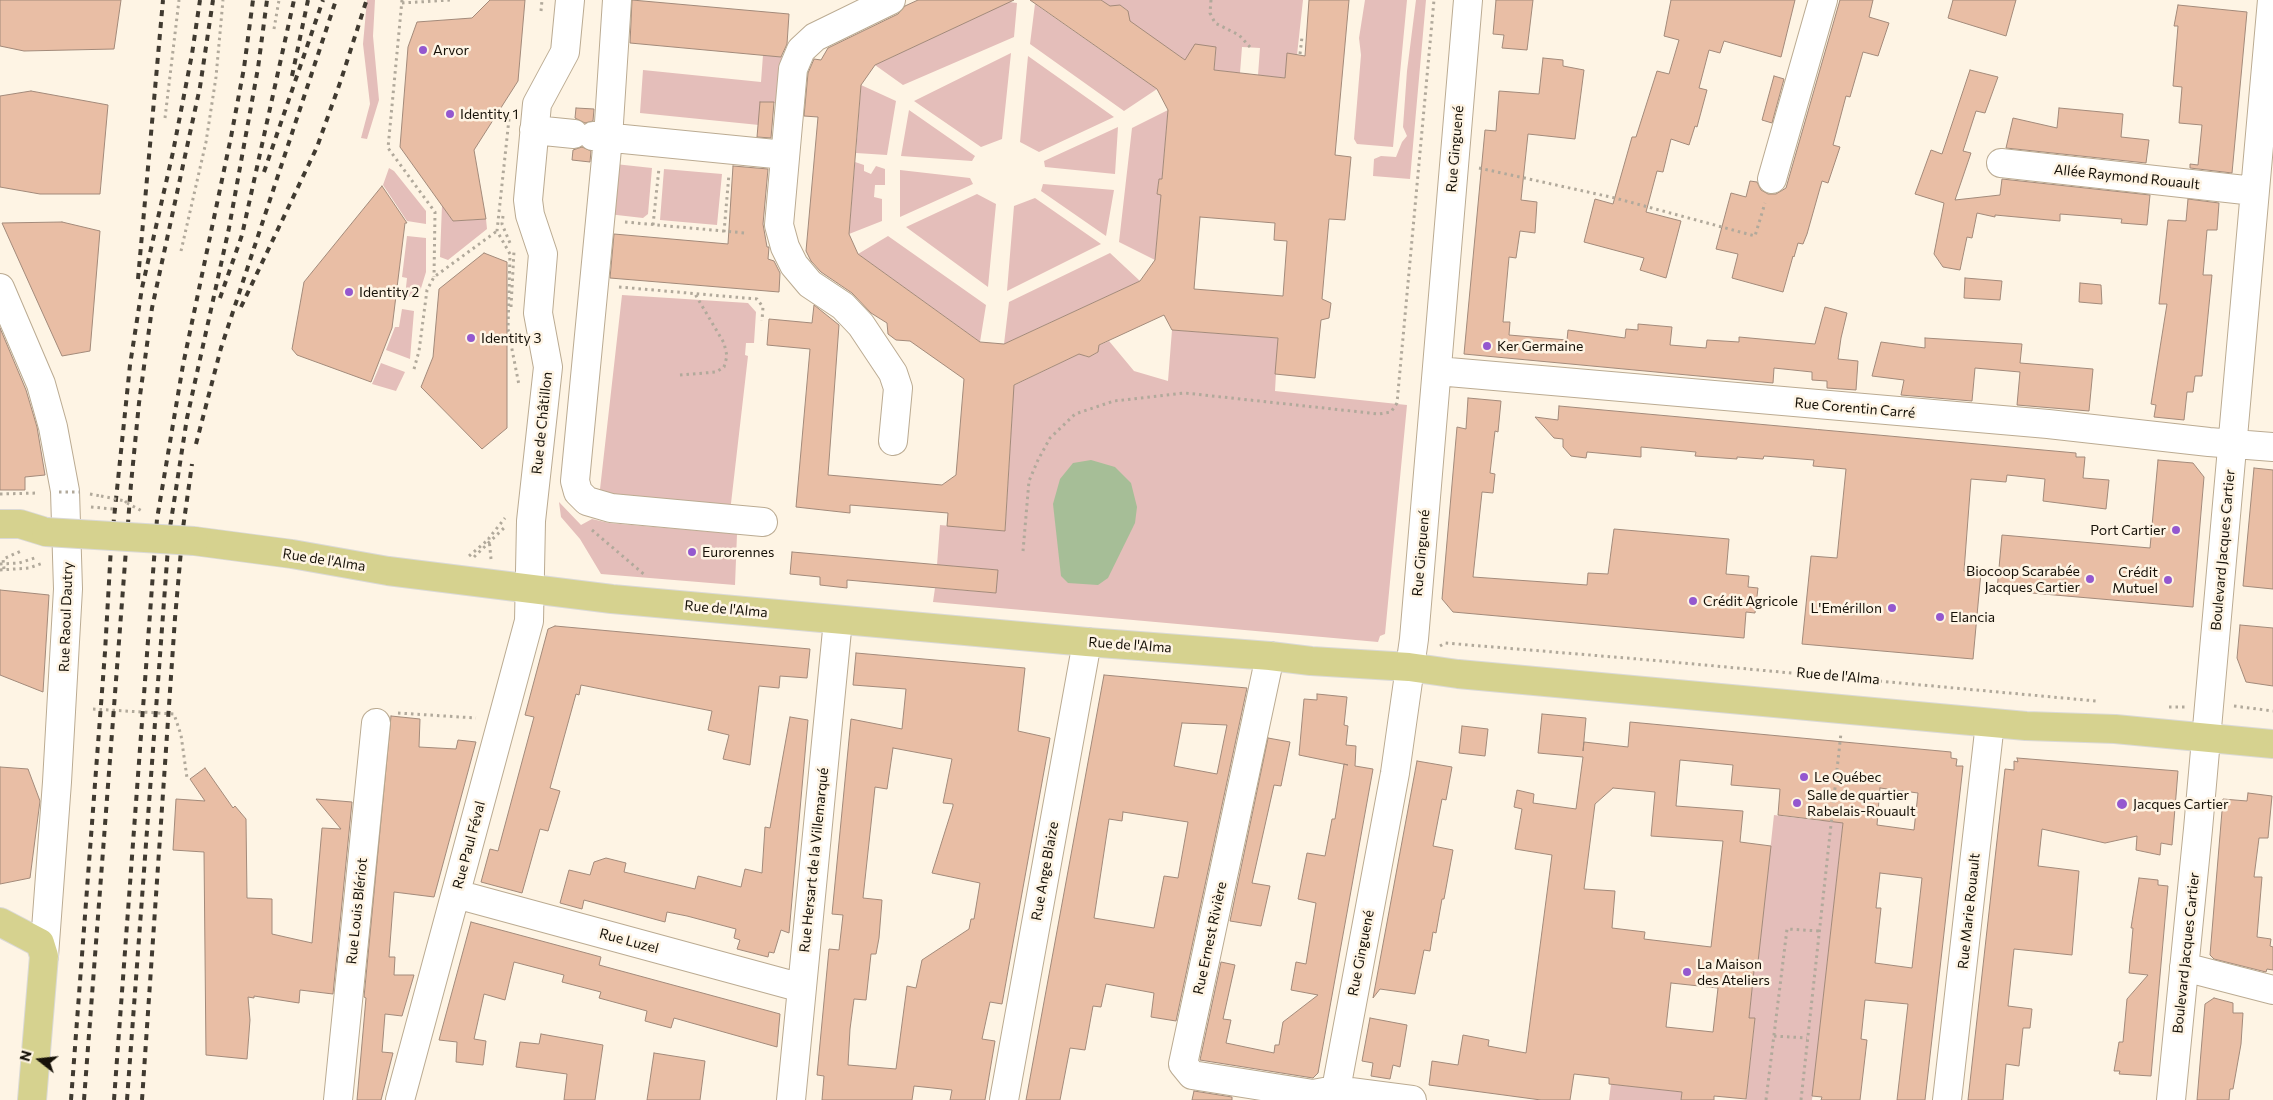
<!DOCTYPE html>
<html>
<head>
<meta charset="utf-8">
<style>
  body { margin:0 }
  #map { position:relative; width:2273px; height:1100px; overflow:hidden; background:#fef4e4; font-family:Commissioner,sans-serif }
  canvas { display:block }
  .north { position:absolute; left:15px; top:1035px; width:50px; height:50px; -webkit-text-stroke:4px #fef4e4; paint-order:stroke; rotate:286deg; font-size:14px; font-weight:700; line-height:20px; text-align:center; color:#161108 }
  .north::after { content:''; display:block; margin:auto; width:18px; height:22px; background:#161108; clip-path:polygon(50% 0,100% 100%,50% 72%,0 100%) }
</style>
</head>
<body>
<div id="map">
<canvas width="2273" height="1100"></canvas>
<div class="north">N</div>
</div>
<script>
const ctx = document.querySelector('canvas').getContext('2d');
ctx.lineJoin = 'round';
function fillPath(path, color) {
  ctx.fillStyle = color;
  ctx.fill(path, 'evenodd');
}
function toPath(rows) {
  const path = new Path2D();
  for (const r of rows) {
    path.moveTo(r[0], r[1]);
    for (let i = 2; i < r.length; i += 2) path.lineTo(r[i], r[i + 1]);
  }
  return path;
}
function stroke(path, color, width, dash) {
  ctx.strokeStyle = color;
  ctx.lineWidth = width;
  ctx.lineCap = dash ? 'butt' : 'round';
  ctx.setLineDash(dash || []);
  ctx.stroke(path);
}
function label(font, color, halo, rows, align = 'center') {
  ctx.font = font + ' Commissioner,sans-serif';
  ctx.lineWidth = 5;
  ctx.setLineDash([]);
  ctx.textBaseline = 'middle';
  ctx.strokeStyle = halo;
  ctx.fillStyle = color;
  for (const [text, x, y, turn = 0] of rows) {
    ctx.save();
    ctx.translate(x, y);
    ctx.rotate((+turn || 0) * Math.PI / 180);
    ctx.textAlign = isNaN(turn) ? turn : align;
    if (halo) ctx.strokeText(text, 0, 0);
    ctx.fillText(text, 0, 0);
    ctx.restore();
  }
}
fillPath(toPath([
  [367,0,375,0,373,36,379,100,367,139,361,138,370,104,363,44],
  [1101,0,1303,0,1297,55,1285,78,1258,75,1260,48,1242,47,1240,73,1214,70,1216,47,1185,60,1126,19,1128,11,1120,5,1112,8],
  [1365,0,1407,0,1393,147,1357,144,1354,139,1361,55,1359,38],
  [1416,0,1426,0,1410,179,1373,176,1374,159,1381,156,1396,157,1402,142,1407,136,1403,127,1407,71],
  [1009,2,1017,3,1014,37,903,85,875,65],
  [1035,4,1157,89,1124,111,1030,44],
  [1011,53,1002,139,981,147,914,101],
  [763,55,786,57,782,103,761,102,759,125,640,113,643,70,761,82],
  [1028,56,1114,117,1039,152,1020,142],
  [861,85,896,101,887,155,856,153],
  [909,110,975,156,972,161,901,156],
  [1168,110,1162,179,1159,179,1157,194,1161,195,1155,260,1119,242,1132,128],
  [1118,127,1115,174,1045,167,1044,161],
  [855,162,864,165,864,171,871,174,876,166,885,169,885,185,875,185,874,197,882,199,882,221,849,234],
  [615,164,652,168,648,214,643,218,608,214],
  [389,168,394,171,426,211,426,224,407,221,383,185],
  [664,169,722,174,717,225,660,220],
  [900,170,970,178,973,184,900,217],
  [1043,184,1114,190,1106,236,1041,191],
  [977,194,996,204,988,287,906,227],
  [1035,198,1101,244,1007,291,1014,206],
  [442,205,453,221,486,219,487,229,448,260,440,257],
  [407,236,426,238,426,272,418,298,405,296,407,278,402,277],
  [888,236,986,305,980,342,858,254],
  [1110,253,1140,281,1004,344,1009,302],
  [622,295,748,303,756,312,754,343,746,343,745,355,748,356,730,512,599,498],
  [402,309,414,311,410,359,386,350,395,327,399,327],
  [1172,330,1278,338,1275,391,1407,405,1385,634,1380,636,1378,642,933,602,935,588,996,593,997,570,937,565,940,525,1005,531,1013,401,1000,399,1000,392,1083,352,1085,356,1089,357,1098,352,1097,346,1109,341,1134,371,1168,381],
  [381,363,405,372,396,391,372,384],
  [559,502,581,525,592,519,609,523,737,534,735,585,601,574,580,539,561,517],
  [1829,740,1852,743,1812,1100,1746,1100,1755,1019,1749,1018,1755,961,1758,961,1774,815,1822,821,1831,746,1828,746],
  [1611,1084,1682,1092,1681,1100,1609,1100]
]), '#e4beba');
fillPath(toPath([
  [1091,460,1115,467,1131,483,1137,507,1135,523,1108,578,1098,585,1068,583,1061,576,1053,504,1060,479,1073,463]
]), '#a6be97');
const building = toPath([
  [0,0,121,0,114,49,24,51,0,46,0,0],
  [490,0,525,0,518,81,474,150,486,219,453,221,400,147,408,47,417,22,472,18,490,0],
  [632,0,789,14,787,44,781,57,630,43,632,0],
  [918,0,1014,0,875,65,861,85,849,234,858,254,980,342,1004,344,1140,281,1155,260,1161,195,1157,194,1159,179,1162,179,1168,110,1157,89,1030,0,1101,0,1110,6,1120,5,1128,11,1130,21,1185,60,1195,44,1216,47,1214,70,1285,78,1287,53,1305,56,1309,0,1349,0,1335,155,1351,157,1345,220,1329,219,1322,299,1331,303,1329,318,1321,320,1315,378,1275,374,1278,338,1172,330,1164,315,1099,345,1098,352,1089,357,1079,354,1014,385,1005,531,947,526,948,513,850,505,850,513,796,507,810,349,767,345,769,319,812,323,814,305,839,325,828,475,942,485,956,475,964,379,910,341,896,340,888,334,887,323,871,313,852,293,821,272,811,261,806,251,818,117,804,116,808,73,814,59,821,60,828,48,898,14,905,6,918,0],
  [1200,217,1275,223,1274,240,1287,241,1283,296,1194,289,1200,217],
  [1496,0,1533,0,1527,50,1502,48,1504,35,1493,34,1496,0],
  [1671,0,1795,0,1781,57,1724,41,1720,53,1709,50,1699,88,1707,90,1697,127,1695,126,1689,145,1671,139,1663,172,1657,171,1646,212,1681,221,1666,278,1640,270,1644,258,1584,242,1595,199,1613,204,1632,137,1636,137,1657,71,1669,74,1679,40,1664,36,1671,0],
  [1840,0,1873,0,1869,17,1889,23,1878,56,1863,52,1850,97,1846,96,1833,145,1840,147,1828,183,1822,181,1807,234,1803,244,1798,243,1794,257,1793,256,1783,292,1732,278,1738,254,1716,249,1731,193,1746,197,1750,181,1757,182,1761,190,1768,194,1776,194,1786,188,1840,0],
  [1953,0,2016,0,2006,36,1948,18,1953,0],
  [2178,5,2247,12,2232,173,2190,168,2190,164,2198,165,2202,125,2179,123,2182,87,2173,86,2178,26,2174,26,2178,5],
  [1543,58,1563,60,1563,66,1584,70,1575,139,1528,134,1521,200,1537,202,1535,233,1520,231,1516,258,1509,257,1503,322,1510,322,1509,335,1567,340,1568,330,1625,338,1626,329,1638,330,1638,324,1672,327,1670,345,1706,348,1707,340,1739,342,1739,337,1815,344,1825,307,1847,313,1841,338,1838,359,1858,361,1856,390,1827,388,1827,381,1812,380,1812,372,1774,368,1773,383,1464,354,1485,130,1496,131,1499,91,1539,94,1543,58],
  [1970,70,1998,77,1985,113,1976,111,1963,151,1971,153,1955,200,2000,195,2002,179,2150,195,2147,225,2121,223,2122,219,2086,216,2060,214,2060,221,1995,215,1995,217,1977,213,1972,238,1967,237,1960,270,1943,267,1934,254,1944,203,1915,194,1931,150,1942,154,1970,70],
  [1774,76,1784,79,1772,123,1762,120,1774,76],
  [31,91,108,105,100,194,40,194,0,187,0,96,31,91],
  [760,102,774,102,771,138,757,137,760,102],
  [576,108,594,109,593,121,585,123,575,118,576,108],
  [2059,108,2123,114,2121,137,2149,140,2146,163,2006,148,2013,118,2057,128,2059,108],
  [582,147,591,151,590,162,572,160,573,150,582,147],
  [733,166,768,169,763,224,767,247,769,247,768,259,774,261,780,273,779,292,610,278,614,234,728,244,733,166],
  [382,186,407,223,405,223,392,328,371,382,297,355,292,349,304,282,382,186],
  [2188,199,2219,203,2217,230,2207,230,2203,275,2212,275,2202,376,2195,376,2193,392,2187,392,2184,420,2154,417,2156,405,2151,404,2167,304,2159,304,2168,220,2186,221,2188,199],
  [62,222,100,231,90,351,62,356,2,223,62,222],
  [484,253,507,262,507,428,482,449,421,387,433,357,439,289,484,253],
  [1965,278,2002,281,2000,300,1964,298,1965,278],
  [2080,283,2101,285,2102,304,2079,302,2080,283],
  [0,328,26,390,37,427,45,475,25,477,25,490,0,490,0,328],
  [1925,338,2022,344,2020,363,2093,369,2089,411,2017,405,2020,372,1975,368,1972,401,1901,395,1904,380,1872,376,1881,342,1925,348,1925,338],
  [1468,398,1501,401,1498,432,1495,431,1490,473,1495,474,1493,493,1482,492,1473,577,1587,585,1588,573,1608,574,1614,529,1729,539,1726,574,1749,576,1748,587,1758,588,1755,613,1746,612,1744,638,1453,612,1442,599,1457,427,1466,429,1468,398],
  [1559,406,2076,453,2076,457,2085,457,2083,478,2109,480,2106,509,2043,501,2045,479,2007,475,2006,482,1971,479,1964,571,1981,572,1973,659,1802,644,1811,556,1837,558,1846,469,1813,466,1814,460,1764,456,1763,459,1737,457,1737,459,1695,456,1696,452,1641,447,1641,457,1587,452,1586,458,1571,456,1563,447,1563,439,1554,438,1535,417,1558,420,1559,406],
  [2158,460,2193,463,2204,477,2193,607,1997,590,2002,535,2150,548,2158,460],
  [2254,468,2273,470,2273,589,2243,586,2254,468],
  [792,552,998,570,996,593,847,580,847,588,820,585,820,577,790,574,792,552],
  [0,590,49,595,43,692,0,675,0,590],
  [2240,625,2273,628,2273,686,2246,682,2237,658,2240,625],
  [555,626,810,649,807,678,780,676,779,688,759,686,750,765,723,759,729,735,708,730,712,711,581,685,579,695,576,694,550,788,560,791,548,831,540,829,522,893,481,882,490,849,498,851,534,717,525,715,548,629,555,626],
  [856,653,1025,668,1018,731,1050,738,1002,1004,990,1002,982,1039,995,1041,985,1100,950,1100,952,1090,914,1086,912,1100,822,1100,824,1076,817,1075,829,949,839,950,843,915,832,914,851,719,902,729,906,689,853,685,856,653],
  [893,748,952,759,943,803,953,804,953,806,932,873,980,883,974,919,971,919,969,929,922,960,916,988,907,986,896,1069,848,1065,850,1029,854,999,866,1000,871,954,876,954,879,938,882,900,863,898,875,787,887,789,893,748],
  [1104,675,1247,688,1176,1021,1151,1017,1154,993,1106,984,1101,1007,1093,1006,1085,1050,1070,1048,1060,1100,1026,1100,1104,675],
  [1182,723,1227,725,1217,774,1174,766,1182,723],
  [1123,812,1188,822,1178,878,1164,876,1154,928,1094,918,1109,819,1122,821,1123,812],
  [1317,694,1347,697,1344,725,1348,726,1346,745,1356,746,1355,766,1373,769,1318,1073,1313,1078,1200,1060,1221,962,1235,965,1223,1019,1231,1020,1226,1043,1274,1053,1275,1045,1279,1045,1283,1022,1318,995,1291,990,1296,962,1306,964,1316,903,1298,899,1307,853,1325,856,1332,819,1335,819,1344,764,1348,765,1299,755,1304,699,1317,700,1317,694],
  [1542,714,1586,718,1583,751,1584,742,1628,747,1630,722,1951,752,1951,758,1957,759,1956,766,1963,766,1925,1100,1897,1100,1908,1004,1865,1000,1861,1039,1867,1040,1860,1100,1821,1100,1822,1097,1812,1096,1843,823,1778,815,1780,789,1731,785,1733,765,1680,760,1676,806,1743,811,1740,842,1771,846,1758,962,1755,961,1749,1018,1755,1018,1746,1099,1714,1096,1714,1100,1681,1100,1682,1092,1609,1084,1609,1078,1574,1074,1570,1100,1541,1100,1429,1085,1432,1061,1458,1065,1463,1035,1489,1040,1488,1046,1526,1053,1552,855,1515,849,1522,809,1514,807,1517,790,1534,794,1533,803,1576,809,1583,757,1538,753,1542,714],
  [1613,788,1655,792,1651,836,1723,841,1711,947,1644,939,1645,932,1612,928,1615,891,1584,889,1595,804,1613,788],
  [1880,788,1918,793,1914,830,1877,825,1880,788],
  [1880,873,1922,878,1912,968,1875,963,1881,908,1876,908,1880,873],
  [1671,983,1718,988,1713,1032,1666,1027,1671,983],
  [391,716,420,719,419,747,456,749,458,740,476,742,434,897,394,892,389,957,395,957,394,975,414,975,402,1016,385,1014,382,1052,393,1053,381,1100,357,1100,366,998,364,997,391,716],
  [790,717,808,720,789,933,781,930,774,953,769,952,768,957,737,949,740,940,734,938,736,929,687,916,667,912,665,922,584,900,582,909,560,903,569,870,590,875,594,862,606,858,626,863,624,872,695,889,698,876,741,887,745,869,762,873,765,827,770,828,790,717],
  [1462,726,1488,729,1485,756,1459,753,1462,726],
  [1268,738,1290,742,1281,786,1274,785,1252,883,1270,886,1261,926,1230,921,1268,738],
  [2017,758,2178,771,2172,845,2161,843,2160,855,2136,850,2137,836,2105,843,2042,829,2038,866,2079,871,2072,955,2014,949,2008,1006,2032,1009,2030,1028,2023,1028,2019,1066,2006,1064,2003,1100,1968,1100,2005,769,2014,770,2014,761,2018,762,2017,758],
  [1417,761,1452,767,1446,800,1442,799,1433,846,1453,850,1444,899,1442,899,1436,933,1433,932,1430,951,1424,950,1415,994,1380,989,1373,998,1417,761],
  [0,767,28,769,40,801,30,878,0,884,0,767],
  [205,768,233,808,235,806,246,819,247,898,272,899,272,934,312,943,322,828,341,829,316,799,352,802,333,994,300,990,299,1003,254,996,254,998,248,997,250,1020,247,1059,206,1055,204,852,173,850,176,799,205,801,190,779,205,768],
  [2248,793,2272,796,2268,838,2259,838,2254,877,2262,877,2257,937,2271,939,2270,946,2273,947,2273,970,2267,969,2266,972,2214,959,2210,955,2223,799,2247,801,2248,793],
  [2139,878,2158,880,2158,885,2168,886,2151,1076,2119,1074,2120,1071,2114,1071,2119,1042,2123,1042,2127,999,2148,975,2129,973,2133,928,2131,928,2139,878],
  [471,922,601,957,599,965,780,1014,777,1047,674,1018,671,1028,645,1021,647,1011,599,998,601,992,562,982,564,975,514,962,505,1000,484,994,474,1039,486,1041,483,1065,456,1062,457,1042,439,1040,471,922],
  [2214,998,2233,1003,2233,1013,2243,1013,2241,1044,2233,1089,2230,1089,2229,1100,2197,1100,2205,1004,2214,998],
  [1370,1018,1407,1025,1400,1067,1393,1065,1390,1079,1371,1076,1373,1063,1362,1061,1370,1018],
  [541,1034,603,1045,595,1100,564,1100,567,1074,516,1067,520,1042,539,1044,541,1034],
  [654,1053,705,1061,700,1100,647,1100,654,1053],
  [1194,1091,1232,1097,1232,1100,1192,1100,1194,1091]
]);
fillPath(building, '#e9bea5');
stroke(building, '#a38a7a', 1);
const minor = toPath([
  [617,0,608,138,575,481,578,492,587,501,611,508,763,522],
  [891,0,815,37,801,50,793,69,779,225,785,247,794,265,810,284,843,306,861,325,893,373,898,388,893,441],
  [534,130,574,134],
  [593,136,785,155],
  [2001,163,2254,191],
  [1772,179,1823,0],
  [0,288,41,384,53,427,65,491,68,589,57,782,44,956],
  [1437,371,2048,424,2209,442,2273,447],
  [1270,656,1183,1064,1192,1075,1313,1094,1335,1090,1412,1100],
  [456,894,802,988],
  [2184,967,2273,990],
  [338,1100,376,723],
  [400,1100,529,621,531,521,548,367,538,313,543,254,530,215,528,200,537,104,565,52,570,0],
  [791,1100,838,620],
  [1004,1100,1087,642],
  [1334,1100,1395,773,1414,639,1468,0],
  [1947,1100,1990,723],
  [2171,1100,2198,829,2272,0]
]);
const major = toPath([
  [0,524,20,524,46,532],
  [194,541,292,554,388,571,612,599,1087,642,1270,656,1311,661,1409,667,1458,674,2026,726,2115,729,2273,744],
  [0,922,40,943,44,956,32,1100]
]);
stroke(minor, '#bbab92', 30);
stroke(major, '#dad9d7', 30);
stroke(toPath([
  [402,0,388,148,435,212,434,277],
  [1211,0,1210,13,1215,23,1239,35,1250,47],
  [402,3,451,0],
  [541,11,542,0],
  [274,29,279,0],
  [1300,54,1302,37],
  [165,118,179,0],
  [509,119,497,231,510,254,508,329,519,385],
  [1479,168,1615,198,1755,236,1765,203],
  [503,216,502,224,510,243],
  [625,222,745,233],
  [653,225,659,168],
  [724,232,729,174],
  [181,251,206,142,216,77,223,0],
  [619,287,757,299,763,307,762,321],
  [511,307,514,251],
  [414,369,419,351,427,290,434,277,497,231],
  [680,375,716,372,724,367,727,356,724,343,695,294],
  [0,494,39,493],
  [90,494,101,496],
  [125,501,127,503],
  [91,507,113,509],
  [592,530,646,576],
  [1023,551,1029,481,1038,460,1050,438,1075,414,1114,401,1185,393,1379,414,1391,412,1397,403,1434,0],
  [469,556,489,539],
  [474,557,505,527],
  [491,559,489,538,505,518],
  [0,564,19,563,38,557],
  [4,569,3,559,21,551],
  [0,570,29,568,43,563],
  [1440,646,1445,643,1650,660,2096,701],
  [2234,706,2273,711],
  [2169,707,2185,707],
  [93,709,174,714,181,735,187,778],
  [398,713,476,718],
  [1774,1036,1807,1038],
  [1766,1100,1787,929,1819,931],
  [1801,1100,1841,733]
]), '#b1a99b', 3, [2.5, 4]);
stroke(minor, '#fff', 28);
stroke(major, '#d6d28f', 28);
stroke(toPath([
  [292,76,308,0],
  [264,172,323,0],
  [138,279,163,0],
  [220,298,242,235,294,0],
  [241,307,317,147,341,80,366,2],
  [196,444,221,348,336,0],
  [71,1100,105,652,111,547,130,365,142,288,173,152,192,54,200,0],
  [84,1100,131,484,139,403,152,308,200,87,213,0],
  [114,1100,157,519,183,365,231,137,244,68,253,0],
  [127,1100,169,534,187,418,229,228,258,68,267,0],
  [142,1100,175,618,183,528,192,464]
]), '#403a30', 4, [6, 6]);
const majorBridge = toPath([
  [46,532,194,541]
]);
stroke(majorBridge, '#dad9d7', 30, []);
stroke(toPath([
  [59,492,80,492],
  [101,496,125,501],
  [127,503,142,511]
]), '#b1a99b', 3, [2.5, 4]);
stroke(majorBridge, '#d6d28f', 28);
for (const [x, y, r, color] of [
  [423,50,5,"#9458cf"],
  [450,114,5,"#9458cf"],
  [349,292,5,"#9458cf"],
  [471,338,5,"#9458cf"],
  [1487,346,5,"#9458cf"],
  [2176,530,5,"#9458cf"],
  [692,552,5,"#9458cf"],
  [2090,579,5,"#9458cf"],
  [2168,580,5,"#9458cf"],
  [1693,601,5,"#9458cf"],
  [1892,608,5,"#9458cf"],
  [1940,617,5,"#9458cf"],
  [1804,777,5,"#9458cf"],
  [1797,803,5,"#9458cf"],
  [2122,804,6,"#9458cf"],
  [1687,972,5,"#9458cf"]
]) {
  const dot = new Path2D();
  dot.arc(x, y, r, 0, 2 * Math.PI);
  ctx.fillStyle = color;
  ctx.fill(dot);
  stroke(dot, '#fef4e4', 2);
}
label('14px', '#161108', '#fef4e4', [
  ["Arvor",433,50],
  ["Identity 1",460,114],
  ["Identity 2",359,292],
  ["Identity 3",481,338],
  ["Ker Germaine",1497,346],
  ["Port Cartier",2166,530,"right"],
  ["Eurorennes",702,552],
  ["Biocoop Scarabée",2080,571,"right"],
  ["Jacques Cartier",2080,587,"right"],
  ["Crédit",2158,572,"right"],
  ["Mutuel",2158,588,"right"],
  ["Crédit Agricole",1703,601],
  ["L'Emérillon",1882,608,"right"],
  ["Elancia",1950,617],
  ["Le Québec",1814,777],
  ["Salle de quartier",1807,795],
  ["Rabelais-Rouault",1807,811],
  ["Jacques Cartier",2133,804],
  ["La Maison",1697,964],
  ["des Ateliers",1697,980]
], 'left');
label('14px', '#161108', '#fef4e4', [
  ["Rue Ginguené",1455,149,-85],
  ["Allée Raymond Rouault",2127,177,6],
  ["Rue Corentin Carré",1855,408,5],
  ["Rue de Châtillon",542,423,-84],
  ["Boulevard Jacques Cartier",2223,550,-85],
  ["Rue Ginguené",1421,553,-85],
  ["Rue de l'Alma",324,560,9],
  ["Rue de l'Alma",726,609,5],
  ["Rue Raoul Dautry",66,617,-88],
  ["Rue de l'Alma",1130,645,4],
  ["Rue de l'Alma",1838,676,5],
  ["Rue Paul Féval",469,845,-75],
  ["Rue Hersart de la Villemarqué",814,860,-84],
  ["Rue Ange Blaize",1045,871,-80],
  ["Rue Louis Blériot",357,911,-84],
  ["Rue Marie Rouault",1969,911,-84],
  ["Rue Ernest Rivière",1210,938,-78],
  ["Rue Luzel",629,941,15],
  ["Rue Ginguené",1361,953,-79],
  ["Boulevard Jacques Cartier",2186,953,-84]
]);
</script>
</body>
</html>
